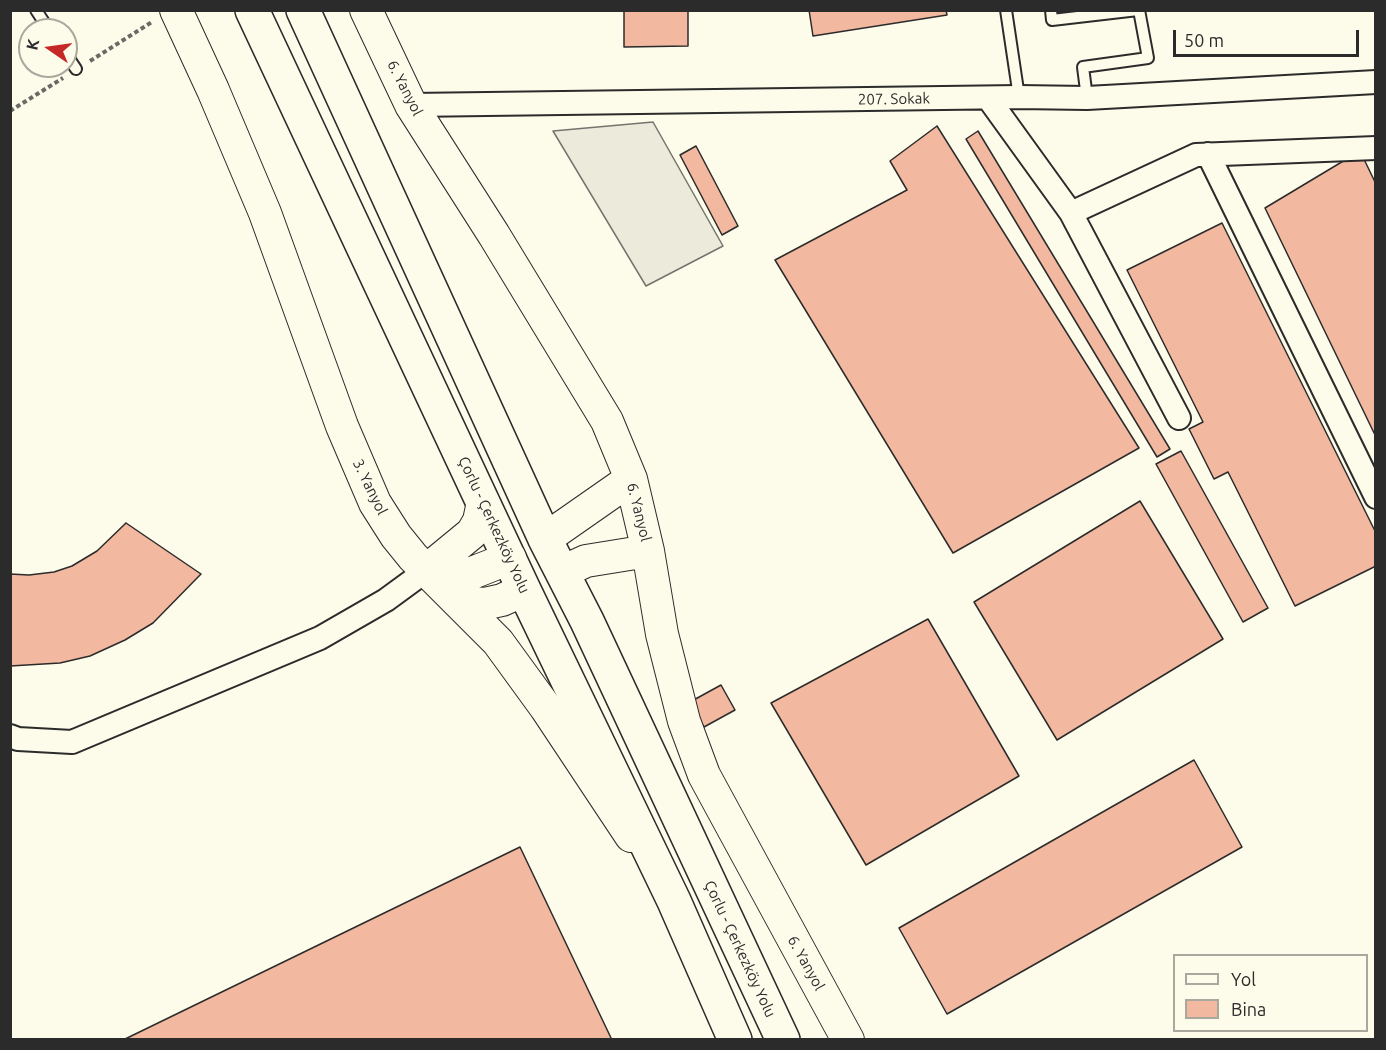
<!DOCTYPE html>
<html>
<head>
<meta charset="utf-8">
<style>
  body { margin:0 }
  #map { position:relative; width:1386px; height:1050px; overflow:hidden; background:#fdfbea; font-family:Ubuntu,sans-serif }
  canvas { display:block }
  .frame { position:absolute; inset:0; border:12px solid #2b2b2b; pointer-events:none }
  .legend { position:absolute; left:1173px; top:954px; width:195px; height:78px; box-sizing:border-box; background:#fdfbea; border:2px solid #a9a89e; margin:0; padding:8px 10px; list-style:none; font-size:18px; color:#2b2b2b }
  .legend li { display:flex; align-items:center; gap:12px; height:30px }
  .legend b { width:30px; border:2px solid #a9a89e }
  .north { position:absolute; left:18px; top:18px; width:60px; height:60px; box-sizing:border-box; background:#fdfbea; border:2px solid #a9a89e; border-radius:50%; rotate:283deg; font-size:16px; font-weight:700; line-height:24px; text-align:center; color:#2b2b2b }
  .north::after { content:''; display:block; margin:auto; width:21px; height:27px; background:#c62828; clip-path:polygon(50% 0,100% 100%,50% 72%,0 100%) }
  .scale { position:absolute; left:1173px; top:30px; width:186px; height:27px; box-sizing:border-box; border:3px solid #2b2b2b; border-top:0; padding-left:8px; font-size:18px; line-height:21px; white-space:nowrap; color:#2b2b2b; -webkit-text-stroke:4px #fdfbea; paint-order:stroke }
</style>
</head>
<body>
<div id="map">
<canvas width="1386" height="1050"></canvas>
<div class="frame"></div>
<ul class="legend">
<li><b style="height:8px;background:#fdfbea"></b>Yol</li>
<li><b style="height:16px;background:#f2b8a0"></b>Bina</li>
</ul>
<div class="north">K</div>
<div class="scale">50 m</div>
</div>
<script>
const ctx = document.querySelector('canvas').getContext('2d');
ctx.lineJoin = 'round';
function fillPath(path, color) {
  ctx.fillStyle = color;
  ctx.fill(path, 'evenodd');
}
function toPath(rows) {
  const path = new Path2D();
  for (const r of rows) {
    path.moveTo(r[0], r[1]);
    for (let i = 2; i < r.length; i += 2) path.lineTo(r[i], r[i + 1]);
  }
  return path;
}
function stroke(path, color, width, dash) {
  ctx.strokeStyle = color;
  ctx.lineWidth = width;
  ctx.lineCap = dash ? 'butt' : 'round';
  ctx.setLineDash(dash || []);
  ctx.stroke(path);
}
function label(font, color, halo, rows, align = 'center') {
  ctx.font = font + ' Ubuntu,sans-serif';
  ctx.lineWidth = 4.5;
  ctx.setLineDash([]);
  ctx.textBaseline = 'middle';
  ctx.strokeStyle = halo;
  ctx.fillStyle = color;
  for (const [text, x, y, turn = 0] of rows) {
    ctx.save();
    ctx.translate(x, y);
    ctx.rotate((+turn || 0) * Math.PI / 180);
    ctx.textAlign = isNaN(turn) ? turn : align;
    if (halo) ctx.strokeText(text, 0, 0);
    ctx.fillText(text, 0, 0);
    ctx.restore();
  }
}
const parking = toPath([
  [653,122,723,246,646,286,553,131,653,122]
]);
fillPath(parking, '#eceadb');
stroke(parking, '#74746e', 1.5);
const building = toPath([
  [624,10,688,10,688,46,624,47,624,10],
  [809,10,946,10,947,15,813,36,809,10],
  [937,126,1139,448,953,553,775,260,907,190,890,161,937,126],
  [978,131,1170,449,1157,457,966,139,978,131],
  [696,146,738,226,722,235,680,155,696,146],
  [1360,151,1376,184,1376,437,1265,208,1360,151],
  [1222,223,1376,533,1376,566,1295,606,1228,472,1214,479,1189,429,1203,422,1127,270,1222,223],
  [1181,451,1268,608,1243,622,1156,464,1181,451],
  [1140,501,1223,639,1057,740,974,602,1140,501],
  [126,523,201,574,153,623,125,640,90,656,60,663,10,666,10,574,29,575,54,572,72,566,97,551,126,523],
  [928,619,1019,776,866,865,771,703,928,619],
  [721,685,735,710,704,727,690,702,721,685],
  [1194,760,1242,847,947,1014,899,928,1194,760],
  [520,847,612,1040,123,1040,520,847]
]);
fillPath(building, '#f2b8a0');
stroke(building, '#2b2b2b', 1.5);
const lane = toPath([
  [36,10,49,30],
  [1006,10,1019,97],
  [1051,10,1052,20,1138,10],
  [66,54,76,69],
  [1087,98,1083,67,1148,58,1139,10]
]);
const street = toPath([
  [988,98,1071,213,1179,418],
  [411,105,1019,97,1087,98,1376,82],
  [1208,154,1376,497],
  [1071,213,1196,155,1376,148],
  [10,736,18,739,72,742,320,638,386,600,427,570]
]);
const secondary = toPath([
  [176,10,213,90,265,213,342,426,375,503,396,536,413,557,498,642,546,708,631,836],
  [366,10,411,105,494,235,607,421,631,479,648,551,662,634,684,721,704,775,848,1040],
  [545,539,631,479],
  [427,570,472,533,479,521,483,502],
  [427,570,452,575,472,573,510,558],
  [562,572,586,561,648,551],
  [455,598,473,603,484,604,502,600,524,590]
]);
const primary = toPath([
  [252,10,524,590,674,901,735,1040],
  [303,10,545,539,587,621,783,1040]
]);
stroke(lane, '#2b2b2b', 14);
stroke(street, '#2b2b2b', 26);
stroke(secondary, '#2b2b2b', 34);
stroke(primary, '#2b2b2b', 36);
stroke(toPath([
  [90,61,152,22],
  [10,111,63,78]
]), '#6a6964', 4, [4.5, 3]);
stroke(lane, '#fdfbea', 10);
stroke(street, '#fdfbea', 22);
stroke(secondary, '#fdfbea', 32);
stroke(primary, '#fdfbea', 33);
label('15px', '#2b2b2b', '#fdfbea', [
  ["6. Yanyol",405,88,63],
  ["207. Sokak",894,99,-1],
  ["3. Yanyol",370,487,64],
  ["6. Yanyol",639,512,76],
  ["Çorlu - Çerkezköy Yolu",494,525,65],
  ["Çorlu - Çerkezköy Yolu",740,949,65],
  ["6. Yanyol",806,963,61]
]);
</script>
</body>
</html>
